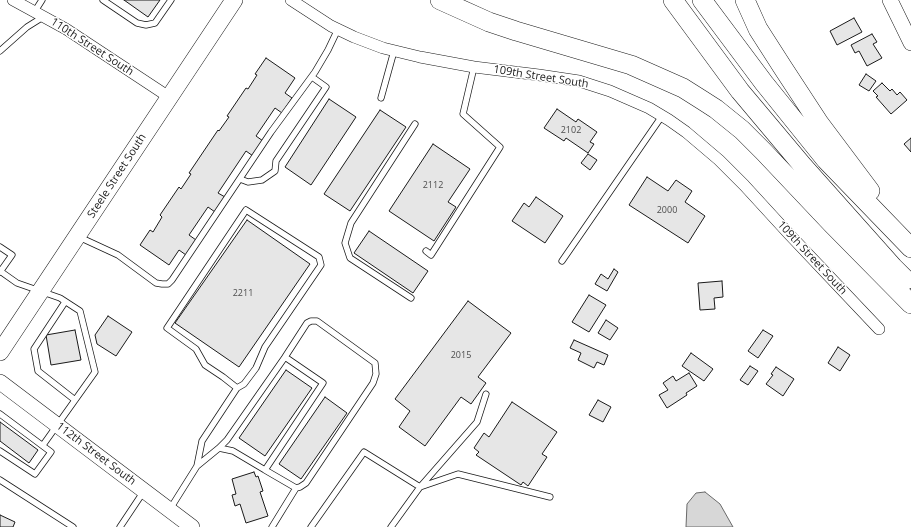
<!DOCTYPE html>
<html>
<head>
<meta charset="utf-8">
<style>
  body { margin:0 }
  canvas { display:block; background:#fff }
</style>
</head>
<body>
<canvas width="911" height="527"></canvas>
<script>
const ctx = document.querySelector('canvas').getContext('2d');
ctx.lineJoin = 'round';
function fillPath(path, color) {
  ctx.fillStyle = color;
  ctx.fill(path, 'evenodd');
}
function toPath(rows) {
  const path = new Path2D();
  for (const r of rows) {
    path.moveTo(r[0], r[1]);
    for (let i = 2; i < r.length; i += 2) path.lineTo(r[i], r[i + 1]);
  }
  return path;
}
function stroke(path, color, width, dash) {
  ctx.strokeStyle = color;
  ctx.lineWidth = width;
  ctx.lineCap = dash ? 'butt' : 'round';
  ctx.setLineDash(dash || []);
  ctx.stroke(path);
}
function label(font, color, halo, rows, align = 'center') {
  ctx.font = font + ' "Open Sans",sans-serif';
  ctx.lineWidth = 3;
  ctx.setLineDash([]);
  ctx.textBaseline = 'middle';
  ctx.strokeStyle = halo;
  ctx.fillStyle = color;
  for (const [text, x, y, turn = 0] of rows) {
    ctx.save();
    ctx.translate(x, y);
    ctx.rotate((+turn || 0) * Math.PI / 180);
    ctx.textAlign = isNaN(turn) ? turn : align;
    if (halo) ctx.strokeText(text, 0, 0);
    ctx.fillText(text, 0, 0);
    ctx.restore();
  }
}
const water = toPath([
  [705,492,720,504,733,527,686,527,687,504,696,493,705,492]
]);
fillPath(water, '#d7d7d7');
stroke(water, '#6a6a6a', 1);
const building = toPath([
  [124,0,160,0,148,17,124,0],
  [854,18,862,32,837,45,830,31,854,18],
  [872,34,877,42,873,44,882,58,867,66,859,51,855,53,851,45,872,34],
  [266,58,295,78,285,93,292,98,282,113,275,108,256,136,263,141,253,156,246,151,218,193,225,197,215,212,208,207,189,235,196,240,186,255,179,250,169,265,140,245,150,230,153,232,162,217,160,215,179,187,181,189,191,174,189,173,218,130,219,131,229,117,227,116,246,88,248,89,257,75,255,74,266,58],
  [866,74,876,81,869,91,859,85,866,74],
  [882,83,890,91,892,89,897,95,900,92,907,100,891,114,876,97,878,96,873,91,882,83],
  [329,99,356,117,311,185,285,167,329,99],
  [557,109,576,122,578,119,597,132,590,142,594,144,588,153,566,138,564,141,544,128,557,109],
  [380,110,406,127,350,211,324,194,380,110],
  [911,138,911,152,904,144,911,138],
  [433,144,470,169,448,202,456,207,434,241,389,211,433,144],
  [588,154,597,160,590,170,581,163,588,154],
  [647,177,668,191,676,180,692,191,685,202,705,216,688,243,629,205,647,177],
  [536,197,563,216,545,243,512,221,524,203,529,207,536,197],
  [247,220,310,264,239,367,175,323,247,220],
  [369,231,428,271,413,293,354,253,369,231],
  [614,269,618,272,607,291,595,284,601,274,608,279,614,269],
  [722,281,723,297,714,298,715,309,700,310,698,283,722,281],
  [589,295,606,305,589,332,572,322,589,295],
  [468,301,511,333,478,377,486,383,471,404,461,397,425,446,399,427,410,411,395,399,468,301],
  [108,316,132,332,116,356,97,344,95,335,108,316],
  [606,320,618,328,610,340,598,333,606,320],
  [75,330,81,360,51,365,46,335,75,330],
  [763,330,773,336,758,358,748,351,763,330],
  [574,340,608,355,604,365,597,362,594,368,578,360,581,353,570,348,574,340],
  [838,347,850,355,840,371,828,363,838,347],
  [691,353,713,369,704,381,682,366,691,353],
  [750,366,758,371,748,385,740,380,750,366],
  [776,367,794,379,783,396,766,384,773,375,771,374,776,367],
  [286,370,312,388,265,456,239,438,286,370],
  [689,373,697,386,686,393,687,395,667,408,659,395,668,390,663,383,673,376,676,381,689,373],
  [325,397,347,413,301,479,279,464,325,397],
  [598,400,611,407,603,422,589,415,598,400],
  [512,402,557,432,542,454,547,457,528,486,523,482,521,485,476,455,479,452,474,448,484,433,489,437,512,402],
  [0,422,38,450,29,463,0,441,0,422],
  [254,472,256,477,258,476,263,491,260,492,268,516,246,523,240,504,235,506,232,495,236,494,232,479,254,472],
  [0,515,15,522,13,527,0,527,0,515]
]);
fillPath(building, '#e6e6e6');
stroke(building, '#1a1a1a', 1);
const lane = toPath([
  [103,0,137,23,146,25,155,23,171,0],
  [35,11,42,0],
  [0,51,27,27,43,17],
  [381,98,394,51],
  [240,179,248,182,262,180,275,171,276,161,326,87,312,77],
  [246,210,319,257,321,265,265,347,256,368,244,384,237,388,223,377,205,365,196,349,167,328,246,210],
  [79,237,118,255,156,283,162,284,168,284,172,280,271,132,315,72,328,50,338,29],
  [0,247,12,255,0,272],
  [426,251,431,255,500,147,463,114,474,67],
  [562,261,662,116],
  [0,271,17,283,60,298,80,311,95,372,43,445],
  [411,298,350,258,345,243,351,223,415,124],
  [65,302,34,349,38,371,75,400],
  [0,414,51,452,35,474,0,451],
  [197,466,219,448,227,440,285,357,323,383,265,470,233,451,219,448],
  [265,470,296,488,300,487,306,483,373,383,376,374,375,363,317,321,311,321,307,323,285,357],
  [0,480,73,527],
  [170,509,197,466,202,441,237,388],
  [120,527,144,491],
  [272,527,296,488],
  [311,527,364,452,420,487,477,422,486,394],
  [391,527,420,487,458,474,550,497]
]);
const street = toPath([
  [13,0,66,29,169,97],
  [291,0,331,26,354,37,383,48,420,57,474,67,539,75,579,81,610,91,649,108,669,120,686,132,719,160,744,185,788,233,879,329]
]);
const secondary = toPath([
  [890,0,911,43],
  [0,382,192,527]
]);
const primary = toPath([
  [0,352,234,0]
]);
const highway = toPath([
  [440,0,489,22,516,31,631,65,683,88,702,100,716,109,742,130,763,151,832,224,911,304],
  [673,0,740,91,803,166,893,267,906,280],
  [702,0,764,83,826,160,911,248],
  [745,0,758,29,783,68,819,123,870,191]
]);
stroke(lane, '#1a1a1a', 7);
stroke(street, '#1a1a1a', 12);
stroke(secondary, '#1a1a1a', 16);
stroke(primary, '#1a1a1a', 18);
stroke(highway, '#1a1a1a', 20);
stroke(lane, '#fff', 5.5);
stroke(street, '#fff', 11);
stroke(secondary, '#fff', 15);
stroke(primary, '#fff', 17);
stroke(highway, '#fff', 19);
label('9px', '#4d4d4d', null, [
  ["2102",571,130],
  ["2112",433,185],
  ["2000",667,210],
  ["2211",243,293],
  ["2015",461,355]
]);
label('11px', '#1a1a1a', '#fff', [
  ["110th Street South",92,47,33],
  ["109th Street South",541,77,9],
  ["Steele Street South",117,176,-57],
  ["109th Street South",812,258,47],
  ["112th Street South",96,454,37]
]);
</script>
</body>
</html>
